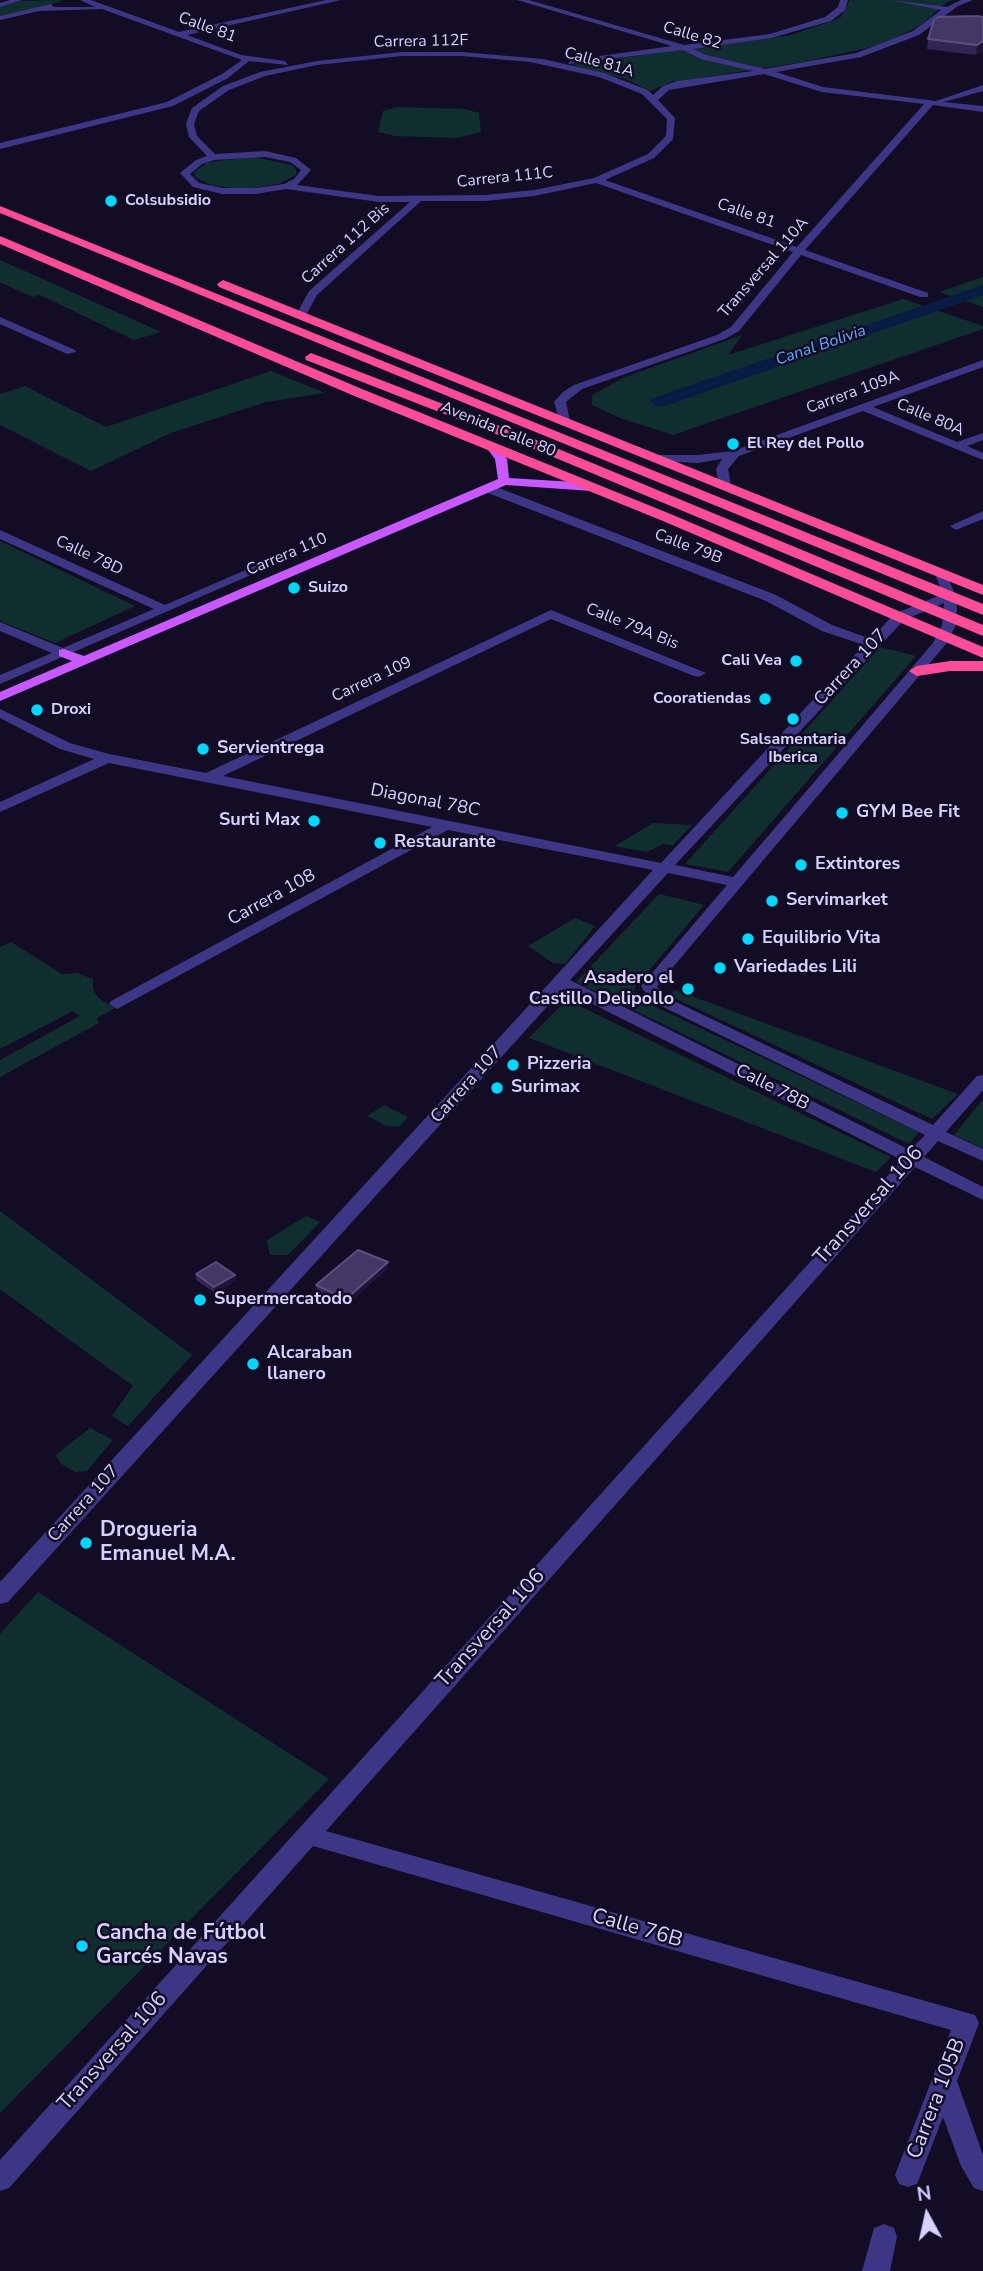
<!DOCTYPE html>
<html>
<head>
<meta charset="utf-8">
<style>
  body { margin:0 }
  #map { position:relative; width:983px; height:2271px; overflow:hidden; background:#120d24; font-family:"Nunito Sans",sans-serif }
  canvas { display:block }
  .north { position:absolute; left:892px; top:2180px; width:70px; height:70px; -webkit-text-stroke:5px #120d24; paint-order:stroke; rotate:352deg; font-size:19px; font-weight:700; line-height:28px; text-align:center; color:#d8d1ff }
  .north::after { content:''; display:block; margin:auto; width:24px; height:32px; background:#d8d1ff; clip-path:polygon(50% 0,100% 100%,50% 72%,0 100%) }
</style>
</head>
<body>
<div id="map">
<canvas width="983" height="2271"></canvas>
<div class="north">N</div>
</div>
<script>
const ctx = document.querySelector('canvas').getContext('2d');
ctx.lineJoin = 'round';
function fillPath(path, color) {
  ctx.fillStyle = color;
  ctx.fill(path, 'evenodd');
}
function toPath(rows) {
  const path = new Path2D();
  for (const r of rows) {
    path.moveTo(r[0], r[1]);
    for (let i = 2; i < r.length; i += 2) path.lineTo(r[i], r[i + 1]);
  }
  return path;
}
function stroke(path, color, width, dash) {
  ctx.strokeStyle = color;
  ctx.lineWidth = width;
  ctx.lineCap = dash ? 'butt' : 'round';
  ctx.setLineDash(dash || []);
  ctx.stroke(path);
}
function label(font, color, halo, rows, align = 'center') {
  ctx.font = font + ' "Nunito Sans",sans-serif';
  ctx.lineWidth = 5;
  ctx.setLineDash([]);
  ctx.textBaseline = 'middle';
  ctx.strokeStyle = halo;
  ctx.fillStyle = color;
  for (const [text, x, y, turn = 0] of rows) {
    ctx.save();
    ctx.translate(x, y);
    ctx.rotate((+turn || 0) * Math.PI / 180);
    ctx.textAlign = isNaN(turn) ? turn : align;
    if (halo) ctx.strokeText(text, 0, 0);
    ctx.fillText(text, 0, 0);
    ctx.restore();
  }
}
fillPath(toPath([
  [64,0,59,2,0,17,0,7,21,1],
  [850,0,954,0,947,2,921,25,893,39,867,48,804,62,671,82,651,91,625,79,570,65,791,35,840,18],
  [397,107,464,109,479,113,481,132,456,138,395,136,378,132,383,111],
  [254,157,292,165,296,170,296,175,278,184,246,189,213,186,195,177,194,172,208,162],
  [0,260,161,332,134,340,40,295,32,297,0,282],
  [983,277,983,307,939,292],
  [903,299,983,326,983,329,673,435,620,418,592,405,592,395,625,377,742,335,728,355],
  [271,371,325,393,266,402,171,433,91,471,0,425,0,394,25,386,106,427],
  [0,541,135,606,55,643,0,621],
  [880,647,916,656,728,872,685,864],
  [653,823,692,825,673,845,663,844,647,852,615,846],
  [659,894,704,905,636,986,633,993,639,999,919,1132,909,1144,576,982],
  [575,918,595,926,565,964,553,963,528,946],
  [11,942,62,974,77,973,93,979,93,989,98,998,115,1008,97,1018,99,1023,0,1077,0,1060,80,1016,73,1011,0,1049,0,947],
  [675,990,958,1094,932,1119,668,995],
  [567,1000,891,1157,876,1172,529,1038],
  [983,1099,983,1148,954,1135],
  [384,1105,408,1117,399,1127,387,1126,367,1116],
  [0,1211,192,1355,128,1426,112,1416,133,1386,0,1289],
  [306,1216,320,1222,288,1255,270,1255,267,1240],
  [90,1428,113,1440,87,1471,75,1472,60,1463,56,1455],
  [38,1592,329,1779,0,2113,0,1634]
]), '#102e2f');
fillPath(toPath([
  [983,285,983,295,665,406,659,407,650,402,653,398,983,285]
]), '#081b43');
fillPath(toPath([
  [10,0,23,0,0,7,0,3,10,0],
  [80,0,91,0,179,32,326,0,341,0,187,35,241,55,285,61,288,65,249,61,228,78,173,106,0,149,0,143,167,102,222,74,242,60,102,9,39,11,0,20,0,16,51,4,54,7,95,7,80,0],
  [517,0,529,0,684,45,770,34,825,17,838,7,840,0,848,0,845,10,831,21,771,38,693,49,706,55,765,69,856,53,913,31,941,10,890,0,947,7,961,0,973,0,958,6,919,35,861,57,776,72,823,87,936,101,983,85,983,91,944,102,983,106,983,112,933,105,805,250,928,293,928,297,920,297,801,255,739,331,725,339,582,389,566,402,570,421,560,423,554,402,563,392,574,385,717,335,731,327,793,252,596,183,534,196,485,201,421,201,317,295,305,317,297,317,296,315,309,291,410,202,379,202,286,189,256,194,222,194,193,187,180,173,196,160,207,156,189,137,186,124,192,108,223,86,260,72,317,61,402,52,462,52,543,59,604,73,648,90,653,95,663,86,677,81,753,71,701,59,683,50,568,64,571,60,672,46,517,0],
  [402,56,462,56,530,62,599,77,642,94,667,119,666,136,648,154,594,178,534,190,485,195,379,196,297,185,311,170,296,158,265,151,215,154,197,136,194,124,199,111,229,90,265,76,317,65,402,56],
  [764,74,822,92,924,104,797,247,605,180,654,158,673,139,675,118,658,100,669,90,764,74],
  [265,157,290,162,301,170,294,179,284,184,256,188,222,188,199,183,190,174,202,164,214,160,265,157],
  [0,317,75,350,76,352,67,354,0,324,0,317],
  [983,360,983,367,873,407,957,442,983,433,983,440,967,446,983,453,983,460,863,411,739,456,728,469,731,486,725,490,719,486,716,469,722,459,698,463,657,461,651,458,657,455,698,455,733,451,983,360],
  [483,485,491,485,776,595,832,625,871,639,894,614,943,594,934,572,936,569,944,569,956,596,957,610,956,625,946,644,657,986,663,995,672,1000,933,1125,977,1076,983,1075,983,1090,946,1132,983,1149,983,1161,938,1141,924,1157,983,1187,983,1200,915,1167,326,1831,975,2015,979,2023,957,2081,983,2155,983,2191,974,2188,961,2166,943,2117,917,2184,908,2187,899,2184,895,2175,951,2030,313,1846,9,2188,0,2191,0,2160,902,1160,563,989,8,1602,0,1604,0,1582,653,870,448,830,117,1009,109,1004,111,1001,432,827,109,763,0,812,0,802,94,759,60,749,0,718,0,709,70,743,109,754,206,773,551,610,706,673,699,677,694,676,551,619,223,776,661,863,864,645,822,631,766,601,483,491,483,485],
  [944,603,942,625,933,643,733,877,675,865,904,620,944,603],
  [668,873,727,885,641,986,651,1001,925,1135,910,1150,570,980,668,873],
  [983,511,983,519,956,530,950,526,983,511],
  [0,530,165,605,280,555,284,554,290,558,0,684,0,675,52,653,0,631,0,622,63,648,154,609,0,539,0,530],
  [884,2224,894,2228,897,2237,890,2271,862,2271,874,2228,884,2224]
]), '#3d3685');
fillPath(toPath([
  [488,445,496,445,507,459,509,478,591,483,597,487,591,491,506,485,0,701,0,692,72,661,59,656,59,650,64,649,84,656,498,479,495,459,486,447,488,445]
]), '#c858ff');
fillPath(toPath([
  [0,206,983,604,983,615,0,213,0,206],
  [0,236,362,389,673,515,983,647,983,658,663,521,352,395,0,244,0,236],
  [223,280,983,585,983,595,219,287,217,284,223,280],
  [311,353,544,443,983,625,983,636,534,449,306,360,305,357,311,353],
  [950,661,983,661,983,671,950,671,917,676,909,671,917,666,950,661]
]), '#ff4c99');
fillPath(toPath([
  [983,17,983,51,976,55,927,49,928,39],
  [388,1262,388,1268,347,1305,317,1291,316,1285],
  [196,1274,235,1275,236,1281,215,1293,196,1280]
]), '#312653');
fillPath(toPath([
  [983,41,983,51,976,55,977,45],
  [388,1262,388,1268,347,1305,346,1299],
  [235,1275,236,1281,215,1293,214,1287]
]), '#1d1438');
const building = toPath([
  [977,16,983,17,983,41,977,45,928,39,934,20,938,17,977,16],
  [358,1250,388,1262,346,1299,316,1285,358,1250],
  [216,1262,235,1275,214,1287,196,1274,216,1262]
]);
fillPath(building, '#433865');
stroke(building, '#5a507e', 2);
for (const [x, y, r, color] of [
  [111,201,7,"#00d7fc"],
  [733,444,7,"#00d7fc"],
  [294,588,7,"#00d7fc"],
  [796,661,7,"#00d7fc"],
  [765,699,7,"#00d7fc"],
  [37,710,7,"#00d7fc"],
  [793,719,7,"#00d7fc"],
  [203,749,7,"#00d7fc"],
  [842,813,7,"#00d7fc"],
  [314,821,7,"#00d7fc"],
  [380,843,7,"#00d7fc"],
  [801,865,7,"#00d7fc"],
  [772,901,7,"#00d7fc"],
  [748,939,7,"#00d7fc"],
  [720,968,7,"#00d7fc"],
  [688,989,7,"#00d7fc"],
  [513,1065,7,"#00d7fc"],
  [497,1088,7,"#00d7fc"],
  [200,1300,7,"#00d7fc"],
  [253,1364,7,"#00d7fc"],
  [86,1543,7,"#00d7fc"],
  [82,1946,7,"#00d7fc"]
]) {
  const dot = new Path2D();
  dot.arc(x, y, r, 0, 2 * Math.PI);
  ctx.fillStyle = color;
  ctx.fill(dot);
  stroke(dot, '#120d24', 2.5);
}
label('16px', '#d8d1ff', '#120d24', [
  ["Calle 81",207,28,20],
  ["Calle 82",692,36,17],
  ["Carrera 112F",421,42,-1],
  ["Calle 81A",599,63,16],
  ["Carrera 111C",505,178,-6],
  ["Calle 81",746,214,19],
  ["Carrera 112 Bis",346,244,-42],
  ["Transversal 110A",764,268,-49],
  ["Carrera 109A",853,393,-20],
  ["Calle 80A",930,418,23],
  ["Avenida Calle 80",498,430,22],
  ["Calle 79B",688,547,21],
  ["Carrera 110",287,555,-23],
  ["Calle 78D",89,556,25],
  ["Calle 79A Bis",632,627,22],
  ["Carrera 109",372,680,-25]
]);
label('bold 16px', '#d8d1ff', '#120d24', [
  ["Colsubsidio",125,201],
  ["El Rey del Pollo",747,444],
  ["Suizo",308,588],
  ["Cali Vea",782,661,"right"],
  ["Cooratiendas",751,699,"right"],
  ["Droxi",51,710],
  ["Salsamentaria",793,740,"center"],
  ["Iberica",793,758,"center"]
], 'left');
label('italic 16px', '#5fadff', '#120d24', [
  ["Canal Bolivia",821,346,-19]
]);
label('18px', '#d8d1ff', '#120d24', [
  ["Carrera 107",851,668,-47],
  ["Diagonal 78C",425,801,11],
  ["Carrera 108",272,898,-29],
  ["Carrera 107",467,1085,-48],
  ["Calle 78B",772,1088,27],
  ["Carrera 107",84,1504,-48]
]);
label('bold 18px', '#d8d1ff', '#120d24', [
  ["Servientrega",217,749],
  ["GYM Bee Fit",856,813],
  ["Surti Max",300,821,"right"],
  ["Restaurante",394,843],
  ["Extintores",815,865],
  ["Servimarket",786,901],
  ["Equilibrio Vita",762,939],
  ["Variedades Lili",734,968],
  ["Asadero el",674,979,"right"],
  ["Castillo Delipollo",674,1000,"right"],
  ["Pizzeria",527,1065],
  ["Surimax",511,1088],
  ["Supermercatodo",214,1300],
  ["Alcaraban",267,1354],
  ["llanero",267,1375]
], 'left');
label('21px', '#d8d1ff', '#120d24', [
  ["Transversal 106",869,1206,-48],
  ["Transversal 106",491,1629,-48],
  ["Calle 76B",637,1929,16],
  ["Transversal 106",113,2052,-48],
  ["Carrera 105B",937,2099,-69]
]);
label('bold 21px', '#d8d1ff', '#120d24', [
  ["Drogueria",100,1531],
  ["Emanuel M.A.",100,1555],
  ["Cancha de Fútbol",96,1934],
  ["Garcés Navas",96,1958]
], 'left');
</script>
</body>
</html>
